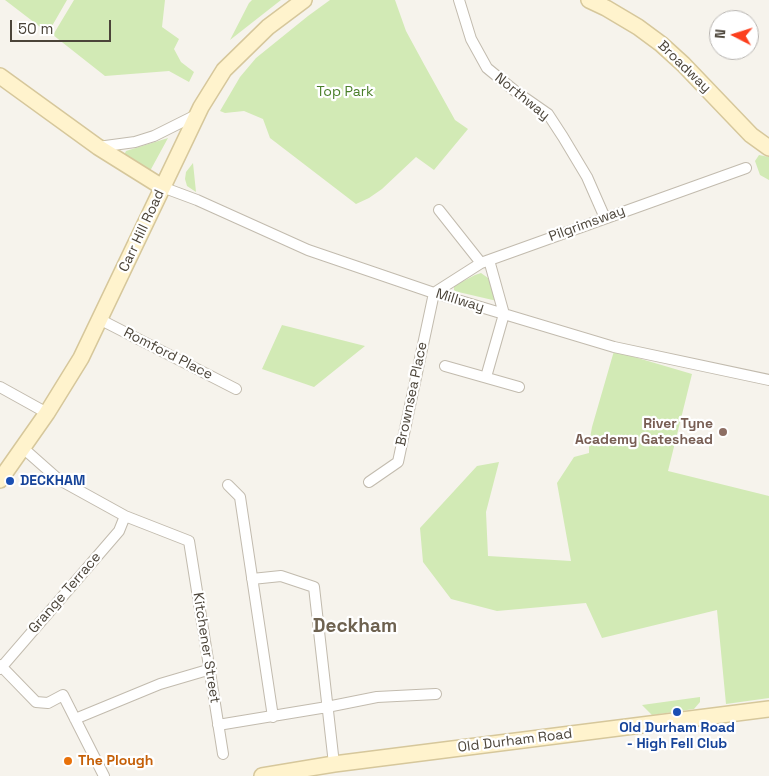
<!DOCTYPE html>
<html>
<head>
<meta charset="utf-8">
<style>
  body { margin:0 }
  #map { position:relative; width:769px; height:776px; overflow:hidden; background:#f6f3ec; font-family:"Space Grotesk",sans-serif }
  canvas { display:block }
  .north { position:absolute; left:709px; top:10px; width:50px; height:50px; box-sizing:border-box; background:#fff; border:1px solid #b7b4b0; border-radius:50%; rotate:275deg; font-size:14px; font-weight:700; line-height:20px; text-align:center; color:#4b4439 }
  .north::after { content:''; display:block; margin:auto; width:18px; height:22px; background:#fc3f1d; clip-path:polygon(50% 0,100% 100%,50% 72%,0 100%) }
  .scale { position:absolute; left:10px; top:20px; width:101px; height:22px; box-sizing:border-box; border:2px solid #4b4439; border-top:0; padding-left:6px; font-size:15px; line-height:18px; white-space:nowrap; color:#4b4439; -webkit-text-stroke:4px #fff; paint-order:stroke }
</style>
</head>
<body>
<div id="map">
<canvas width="769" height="776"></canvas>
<div class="north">N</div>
<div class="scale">50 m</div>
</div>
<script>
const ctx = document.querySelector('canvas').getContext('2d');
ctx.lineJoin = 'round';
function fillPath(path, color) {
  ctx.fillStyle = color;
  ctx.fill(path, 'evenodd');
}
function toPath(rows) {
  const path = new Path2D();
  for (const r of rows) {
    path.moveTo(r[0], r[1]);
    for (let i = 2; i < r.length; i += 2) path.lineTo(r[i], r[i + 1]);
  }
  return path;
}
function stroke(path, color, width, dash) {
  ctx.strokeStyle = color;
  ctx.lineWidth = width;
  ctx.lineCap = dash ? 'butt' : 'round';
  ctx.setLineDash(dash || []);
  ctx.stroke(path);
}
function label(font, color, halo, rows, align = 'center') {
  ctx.font = font + ' "Space Grotesk",sans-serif';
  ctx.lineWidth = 4.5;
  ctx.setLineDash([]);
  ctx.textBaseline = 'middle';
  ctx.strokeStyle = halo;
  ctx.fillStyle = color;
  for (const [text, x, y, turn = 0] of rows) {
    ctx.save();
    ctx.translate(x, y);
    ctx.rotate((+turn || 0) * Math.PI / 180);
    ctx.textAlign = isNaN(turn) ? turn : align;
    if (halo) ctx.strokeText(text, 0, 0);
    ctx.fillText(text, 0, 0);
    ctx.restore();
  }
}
fillPath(toPath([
  [5,0,67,0,48,33],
  [74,0,165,0,162,27,179,39,174,49,181,62,194,72,189,82,169,71,105,76,53,35],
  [252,0,281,0,230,40,249,3],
  [330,0,395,0,406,31,425,66,455,120,468,129,434,170,416,157,382,189,369,198,356,204,270,138,263,119,244,111,225,113,220,111,240,77,256,58,308,16],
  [168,138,150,171,124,155,126,151],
  [759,155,769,157,769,180,760,175,755,161],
  [193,163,196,192,187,186,185,179,186,172],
  [481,273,488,278,497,301,454,291,454,286,475,275],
  [282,325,365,346,314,387,262,369],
  [614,351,692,374,668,471,769,496,769,698,726,704,717,610,602,638,586,603,497,611,451,599,423,562,420,528,477,466,499,462,486,512,488,556,571,561,557,483,574,457,589,453,589,444,592,427],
  [700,697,700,702,694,709,652,715,642,705]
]), '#d2eab5');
const street = toPath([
  [459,0,471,39,487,68,515,91,548,114,563,137,587,177,605,218],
  [98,147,135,142,154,136,198,114],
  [162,187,197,200,308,250,434,293,614,347,769,380],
  [439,210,481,263],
  [99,319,236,389],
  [445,366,519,387],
  [486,377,504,314,489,260],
  [0,387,47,413],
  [23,448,58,479,125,516,189,541,223,754],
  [369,482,398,462,434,293,481,263,746,168],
  [228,485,240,497,273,717],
  [252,579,281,576,314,587,334,764],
  [0,665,36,702,48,703,63,695,104,776],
  [0,669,119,531,125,516],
  [75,719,160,684,211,669],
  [218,725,327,707,377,697,436,694]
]);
const secondary = toPath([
  [589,0,606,8,638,27,661,44,683,64,751,135,769,148],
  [0,76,98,147,162,187],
  [0,480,47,413,81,358,201,107,224,70,268,27,304,0],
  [262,776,334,764,769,709]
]);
stroke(street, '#c2bbae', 12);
stroke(secondary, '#d6c79b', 18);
stroke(street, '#fff', 10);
stroke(secondary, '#fff3cd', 15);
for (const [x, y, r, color] of [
  [723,432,5,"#8d6e63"],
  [10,481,5,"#1a4fb4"],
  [677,712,5,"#1a4fb4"],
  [68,761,5,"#e8710a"]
]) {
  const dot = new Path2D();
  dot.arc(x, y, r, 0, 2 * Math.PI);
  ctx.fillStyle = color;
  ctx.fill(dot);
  stroke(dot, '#fff', 2);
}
label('14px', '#4b4439', '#fff', [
  ["Broadway",684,67,44],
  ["Northway",522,97,39],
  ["Pilgrimsway",587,224,-20],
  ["Carr Hill Road",142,231,-65],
  ["Millway",460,301,17],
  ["Romford Place",168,354,27],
  ["Brownsea Place",412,394,-78],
  ["Grange Terrace",65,593,-49],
  ["Kitchener Street",206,648,81],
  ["Old Durham Road",515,741,-7]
]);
label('14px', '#4a7f2a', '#fff', [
  ["Top Park",345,92]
]);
label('bold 14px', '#785e54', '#fff', [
  ["River Tyne",713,424],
  ["Academy Gateshead",713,440]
], 'right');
label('bold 14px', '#164399', '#fff', [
  ["DECKHAM",20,481],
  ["Old Durham Road",677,728,"center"],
  ["- High Fell Club",677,744,"center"]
], 'left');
label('bold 14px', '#c56008', '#fff', [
  ["The Plough",78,761]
], 'left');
label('bold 19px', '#6e6250', '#fff', [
  ["Deckham",355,627]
]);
</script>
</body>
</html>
